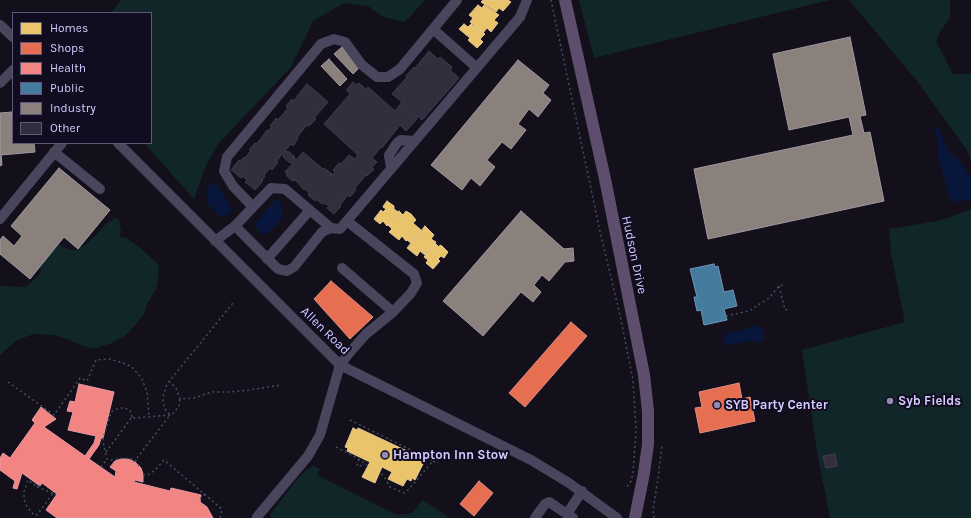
<!DOCTYPE html>
<html>
<head>
<meta charset="utf-8">
<style>
  body { margin:0 }
  #map { position:relative; width:971px; height:518px; overflow:hidden; background:#13101c; font-family:Karla,sans-serif }
  canvas { display:block }
  .legend { position:absolute; left:12px; top:12px; width:140px; height:132px; box-sizing:border-box; background:#110c20; border:1px solid #5f5879; margin:0; padding:5px 7px; list-style:none; font-size:12px; color:#d5cbff }
  .legend li { display:flex; align-items:center; gap:8px; height:20px }
  .legend b { width:20px; border:1px solid #5f5879 }
</style>
</head>
<body>
<div id="map">
<canvas width="971" height="518"></canvas>
<ul class="legend">
<li><b style="height:11px;background:#e9c46a"></b>Homes</li>
<li><b style="height:11px;background:#e76f51"></b>Shops</li>
<li><b style="height:11px;background:#f28482"></b>Health</li>
<li><b style="height:11px;background:#457b9d"></b>Public</li>
<li><b style="height:11px;background:#8a817c"></b>Industry</li>
<li><b style="height:11px;background:#322e3e"></b>Other</li>
</ul>
</div>
<script>
const ctx = document.querySelector('canvas').getContext('2d');
ctx.lineJoin = 'round';
function fillPath(path, color) {
  ctx.fillStyle = color;
  ctx.fill(path, 'evenodd');
}
function toPath(rows) {
  const path = new Path2D();
  for (const r of rows) {
    path.moveTo(r[0], r[1]);
    for (let i = 2; i < r.length; i += 2) path.lineTo(r[i], r[i + 1]);
  }
  return path;
}
function stroke(path, color, width, dash) {
  ctx.strokeStyle = color;
  ctx.lineWidth = width;
  ctx.lineCap = dash ? 'butt' : 'round';
  ctx.setLineDash(dash || []);
  ctx.stroke(path);
}
function label(font, color, halo, rows, align = 'center') {
  ctx.font = font + ' Karla,sans-serif';
  ctx.lineWidth = 4;
  ctx.setLineDash([]);
  ctx.textBaseline = 'middle';
  ctx.strokeStyle = halo;
  ctx.fillStyle = color;
  for (const [text, x, y, turn = 0] of rows) {
    ctx.save();
    ctx.translate(x, y);
    ctx.rotate((+turn || 0) * Math.PI / 180);
    ctx.textAlign = isNaN(turn) ? turn : align;
    if (halo) ctx.strokeText(text, 0, 0);
    ctx.fillText(text, 0, 0);
    ctx.restore();
  }
}
fillPath(toPath([
  [121,0,425,0,405,22,383,17,368,6,344,3,313,21,291,67,219,143,206,165,194,199,144,143,151,143,151,13,111,13],
  [579,0,830,0,594,58],
  [849,0,950,0,950,18,941,30,936,41,953,74,971,74,971,160,966,149,917,81],
  [971,209,971,518,830,518,817,452,802,350,905,322,891,254,889,229,942,220],
  [115,218,119,219,121,232,119,237,126,238,140,248,157,263,159,268,158,280,156,289,147,304,145,313,135,325,126,335,112,343,96,348,90,348,76,343,67,339,53,335,34,334,17,340,0,355,0,286,26,287,41,273,40,266,59,244,70,250,78,249,88,243,106,224],
  [313,466,320,469,317,475,397,515,412,513,423,500,450,518,271,518,270,515,294,483,305,471]
]), '#102628');
fillPath(toPath([
  [937,127,949,152,958,159,971,177,971,200,955,202,949,196,938,155,938,138,933,129],
  [214,181,232,209,232,212,225,216,221,217,207,203,208,196,205,191],
  [275,200,279,200,281,202,283,217,269,233,263,235,256,228,255,224],
  [757,325,764,330,764,338,762,341,758,343,752,341,729,345,726,344,724,342,724,335,726,333,739,331]
]), '#09163b');
const homes = toPath([
  [483,0,508,0,511,2,503,11,499,8,496,12,481,2,483,0],
  [478,5,482,8,484,5,499,15,494,20,498,23,491,32,487,28,483,33,470,22,473,18,469,15,478,5],
  [464,24,468,27,471,24,485,34,480,39,483,42,477,48,468,40,470,38,459,29,464,24],
  [387,201,394,206,394,209,398,212,387,226,383,221,380,224,374,219,381,210,383,212,386,209,383,207,384,205,387,201],
  [399,211,403,215,406,211,411,214,416,220,413,223,421,230,411,243,407,240,406,241,402,236,399,240,389,232,392,229,388,225,399,211],
  [425,226,434,235,431,239,436,242,425,255,420,251,417,256,407,248,425,226],
  [435,243,439,247,440,245,442,246,448,252,444,258,441,256,438,259,440,261,433,269,426,263,428,260,424,257,435,243],
  [353,428,357,430,358,428,422,458,421,461,424,462,415,480,412,478,411,481,407,479,403,486,388,479,392,472,382,467,375,483,362,477,370,462,347,451,348,448,345,447,353,428]
]);
fillPath(homes, '#e9c46a');
stroke(homes, '#e3c697', 1);
const shops = toPath([
  [331,281,373,317,350,339,314,299,331,281],
  [571,322,587,336,525,407,509,393,571,322],
  [739,383,742,399,750,397,755,421,700,433,695,408,702,407,699,392,739,383],
  [479,481,493,493,474,516,460,504,479,481]
]);
fillPath(shops, '#e76f51');
stroke(shops, '#e28b85', 1);
const health = toPath([
  [79,384,114,392,103,438,101,438,99,445,89,459,115,477,116,471,110,467,115,461,121,459,128,459,135,462,141,468,143,474,143,482,135,480,134,482,170,491,171,488,201,495,200,502,207,507,213,518,57,518,46,510,57,494,42,483,40,486,22,473,17,489,13,488,15,481,0,470,0,458,3,453,10,458,35,423,32,420,41,407,56,419,44,427,85,456,94,443,96,436,68,430,73,412,67,411,70,401,75,402,79,384]
]);
fillPath(health, '#f28482');
stroke(health, '#e999a8', 1);
const public = toPath([
  [714,264,715,267,718,266,724,292,733,290,737,306,724,309,727,320,704,325,701,310,697,311,694,297,697,297,690,269,714,264]
]);
fillPath(public, '#457b9d');
stroke(public, '#7093ba', 1);
const industry = toPath([
  [850,37,866,115,860,116,864,133,870,132,884,201,708,239,694,169,853,135,849,117,789,130,773,54,850,37],
  [342,47,360,67,353,74,334,54,342,47],
  [329,59,347,79,340,86,321,66,329,59],
  [518,60,549,85,543,93,551,100,538,117,529,109,518,124,526,130,511,149,502,142,487,160,495,167,480,186,471,178,462,190,431,165,518,60],
  [12,112,13,143,34,143,35,152,1,155,2,165,0,166,0,113,12,112],
  [59,168,110,210,78,249,64,237,30,279,0,254,0,240,3,236,14,246,22,236,11,226,59,168],
  [521,211,564,249,573,248,574,261,565,262,549,281,542,275,534,285,541,292,533,302,521,292,483,336,443,301,521,211]
]);
fillPath(industry, '#8a817c');
stroke(industry, '#a097a3', 1);
const building = toPath([
  [429,51,438,59,440,57,452,67,450,70,459,78,422,120,417,116,416,118,417,119,406,131,400,125,382,148,381,147,372,158,377,162,372,167,374,169,367,176,366,175,355,188,356,190,350,197,348,195,340,205,341,206,334,214,327,208,329,206,324,203,322,204,316,199,315,201,308,195,309,193,305,189,304,190,296,181,294,180,292,181,286,175,287,174,285,172,293,163,291,162,290,163,283,157,284,156,282,154,277,161,278,162,272,170,270,168,264,175,265,176,262,180,263,181,255,190,245,182,247,180,242,176,241,178,231,170,239,160,240,161,244,157,245,158,251,151,249,150,255,143,256,144,260,140,267,130,268,131,272,127,270,126,276,118,278,120,288,108,286,106,292,99,294,101,298,96,297,96,307,84,328,102,314,118,316,119,309,126,307,125,297,137,298,138,293,146,291,144,285,151,287,152,288,151,295,157,294,158,296,160,303,152,323,169,324,168,332,174,330,175,331,176,335,172,333,170,339,163,341,164,349,155,355,159,358,155,324,124,350,94,346,90,353,82,356,85,359,83,366,89,368,87,395,111,402,102,392,94,407,77,406,76,414,67,415,68,429,51],
  [835,454,837,466,826,468,823,456,835,454]
]);
fillPath(building, '#322e3e');
stroke(building, '#403a50', 1);
stroke(toPath([
  [551,0,601,236,620,315,633,380,636,431,633,473,631,481,627,487,628,489],
  [779,286,785,310,790,309],
  [726,316,749,311,769,298,779,286,786,284],
  [169,381,176,388,180,399,194,398,212,392,230,392,249,390,281,385],
  [8,382,54,415,80,378,87,381,96,360,110,359,126,364,132,367,142,379,147,392,149,417],
  [132,417,130,410,124,408,119,408,111,412,103,439,104,447,107,459,111,460,124,458,133,459,137,462,139,466],
  [350,420,433,461,409,489,404,493,390,487,385,478,380,472],
  [336,447,359,459,368,466],
  [106,452,132,417,135,418,170,415,172,415,179,406,180,399],
  [359,459,357,466,365,465],
  [433,461,438,463],
  [134,462,170,415,165,409,163,402,163,397,167,384,233,303],
  [101,467,107,459],
  [143,475,148,475,154,471,164,460,222,509,220,518],
  [39,485,37,487,28,480,24,492,24,499,27,507,34,515,37,515,53,493,56,495],
  [37,487,53,493],
  [200,499,205,494],
  [654,518,653,510,658,479,662,445]
]), '#434f5d', 1.5, [2, 3]);
stroke(toPath([
  [457,0,400,69,388,77,377,77,362,65,345,42,334,39,321,44,227,157,224,171,233,186,253,207,271,188,285,189,331,228,340,229,520,17,527,0],
  [0,25,13,37],
  [433,29,477,68],
  [0,83,13,70],
  [118,143,340,365,531,460,569,483,617,518],
  [54,152,100,189],
  [391,168,389,155,397,143,401,140,415,141],
  [0,219,62,143],
  [235,226,278,269,287,271,294,267,322,232,331,228],
  [215,241,235,226,253,207],
  [267,259,310,210],
  [342,268,393,312],
  [258,518,257,517,308,456,320,435,340,365,350,352,366,334,393,312,411,293,417,283,414,274,347,221],
  [535,518,545,504,549,502,567,514],
  [573,518,567,514,582,491]
]), '#48455d', 10);
stroke(toPath([
  [565,0,605,179,644,375,648,411,648,444,644,473,635,518]
]), '#5d4e6e', 12);
for (const [x, y, r, color] of [
  [890,401,4,"#918ab0"],
  [717,405,4,"#918ab0"],
  [385,455,4,"#918ab0"]
]) {
  const dot = new Path2D();
  dot.arc(x, y, r, 0, 2 * Math.PI);
  ctx.fillStyle = color;
  ctx.fill(dot);
  stroke(dot, '#110c20', 1.5);
}
label('13px', '#d5cbff', '#110c20', [
  ["Hudson Drive",634,255,78],
  ["Allen Road",325,331,44]
]);
label('bold 13px', '#d5cbff', '#110c20', [
  ["Syb Fields",898,401],
  ["SYB Party Center",725,405],
  ["Hampton Inn Stow",393,455]
], 'left');
</script>
</body>
</html>
